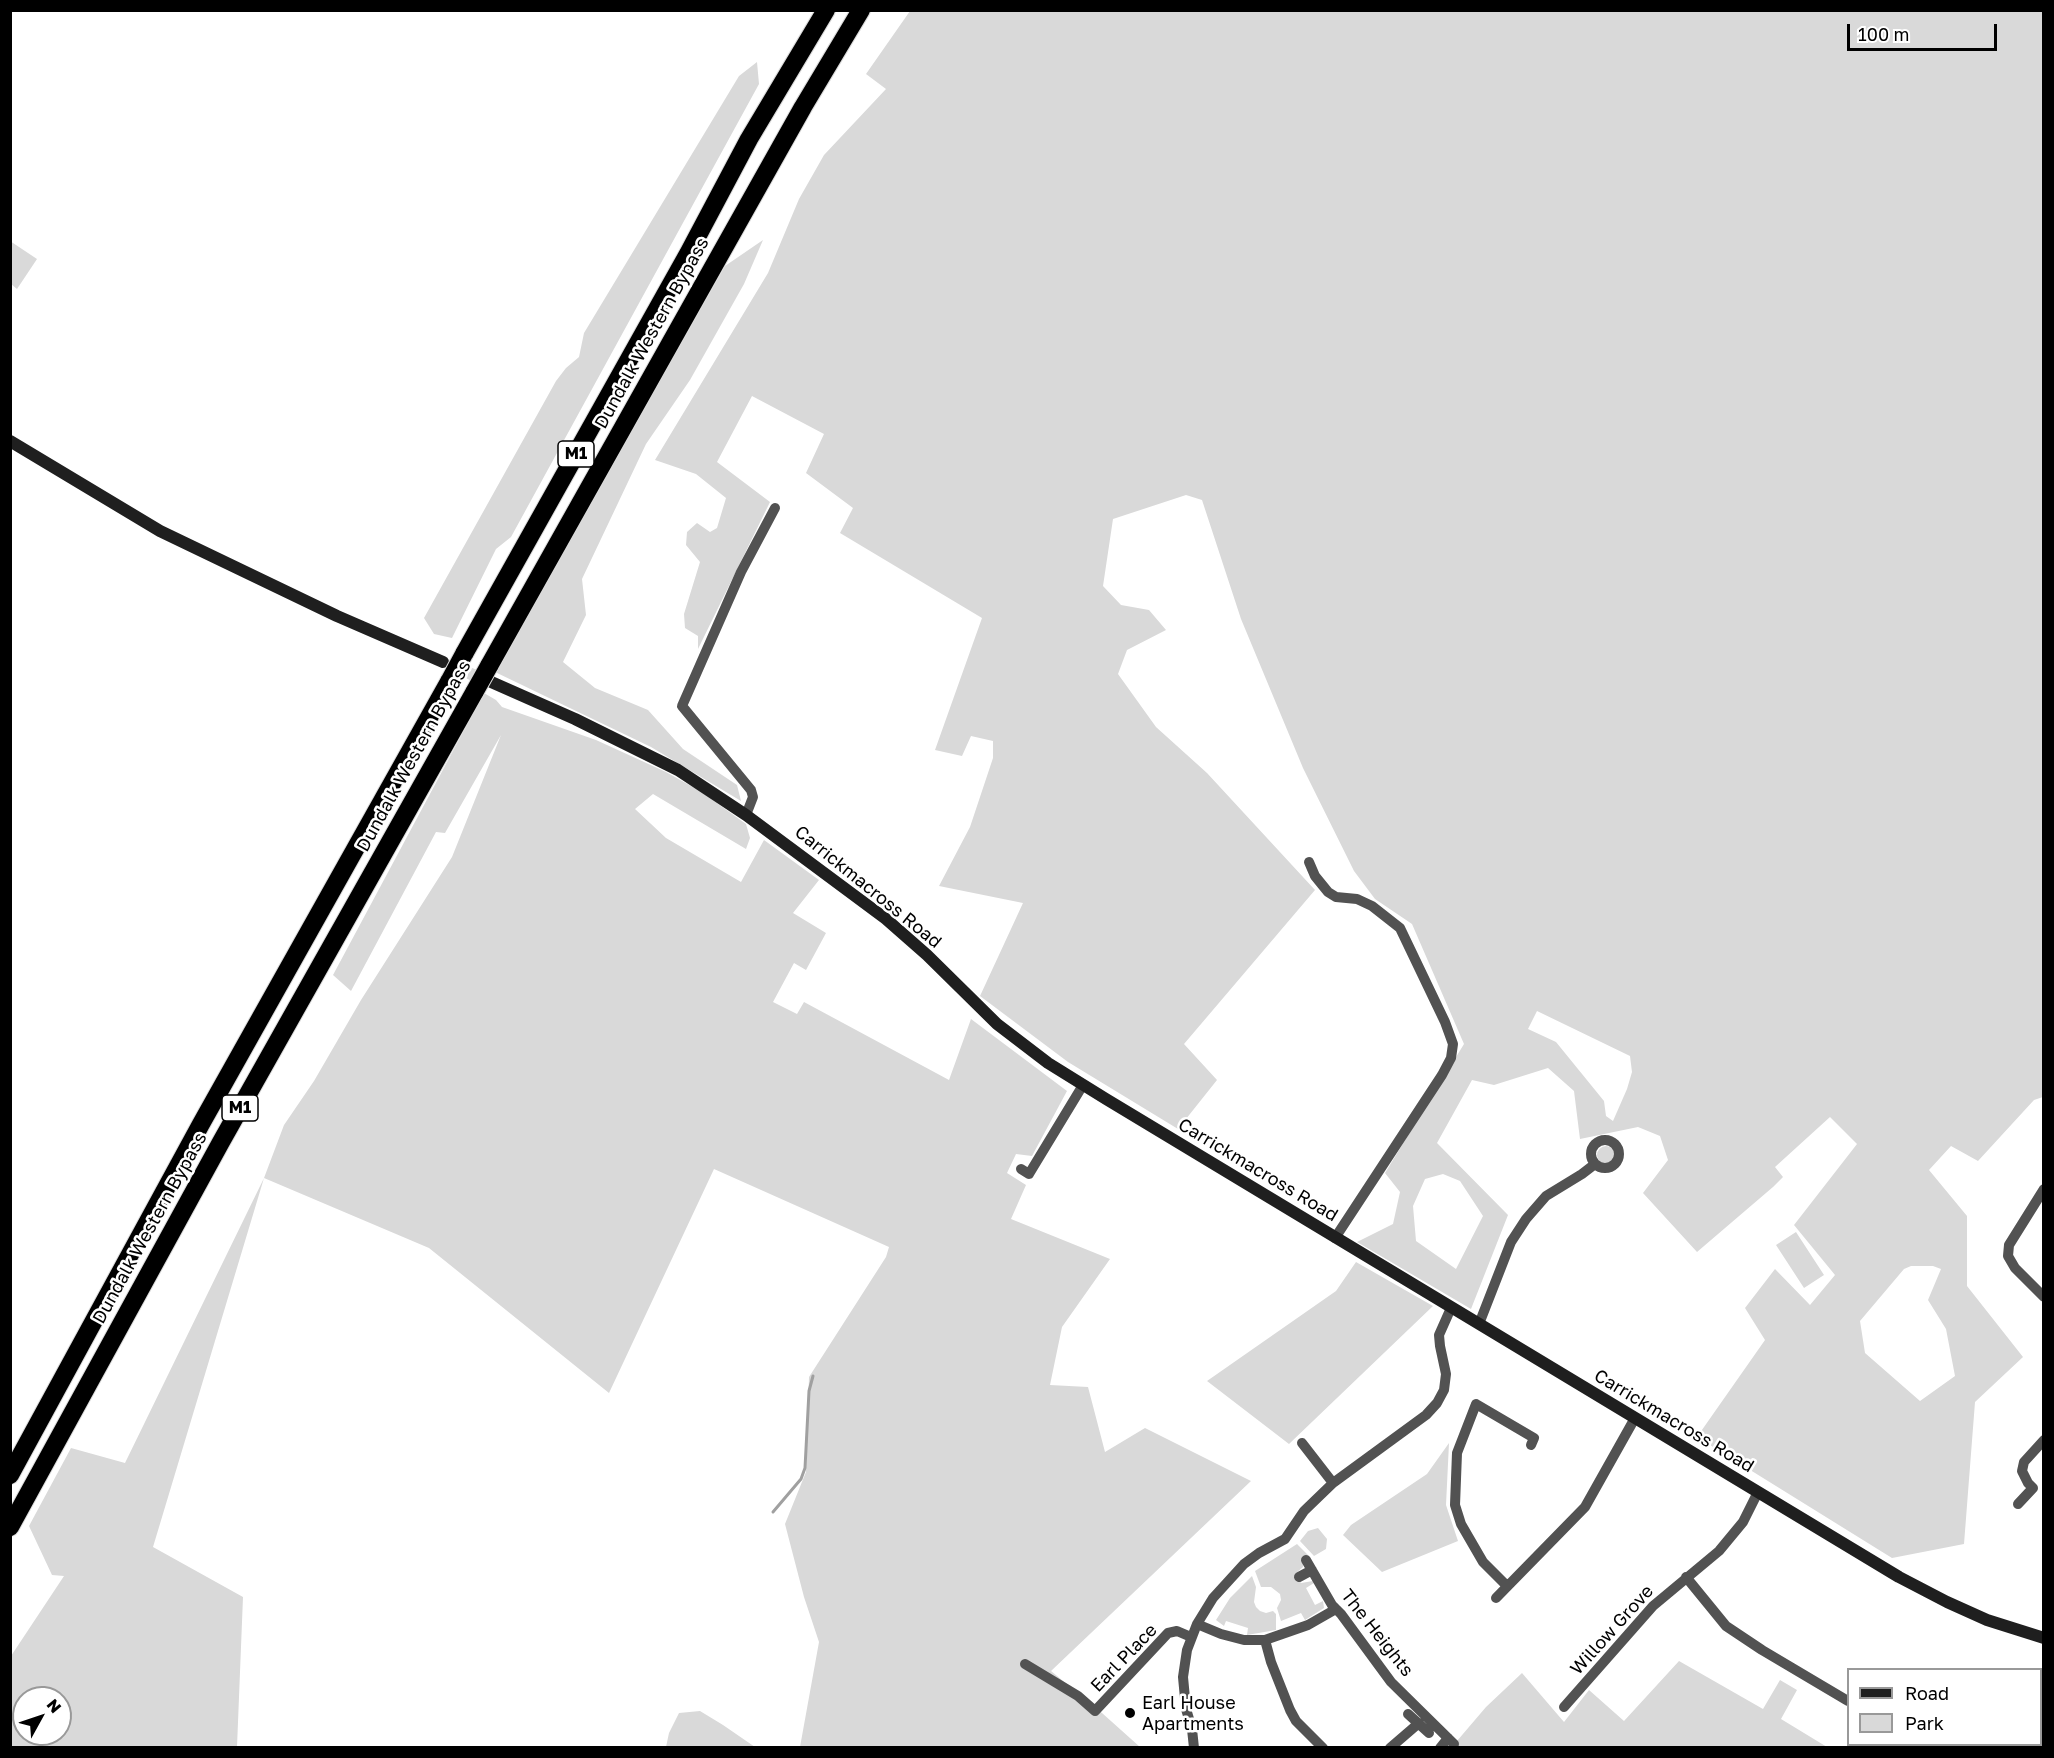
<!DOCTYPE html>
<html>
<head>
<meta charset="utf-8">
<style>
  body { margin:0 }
  #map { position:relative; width:2054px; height:1758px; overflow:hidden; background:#fff; font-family:"Golos Text",sans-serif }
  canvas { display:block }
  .frame { position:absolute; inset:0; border:12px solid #000; pointer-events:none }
  .legend { position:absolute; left:1847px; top:1668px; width:195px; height:78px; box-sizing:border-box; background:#fff; border:2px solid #999; margin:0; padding:8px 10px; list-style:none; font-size:18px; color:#000 }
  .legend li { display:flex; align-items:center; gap:12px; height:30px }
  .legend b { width:30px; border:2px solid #999 }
  .north { position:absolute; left:12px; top:1686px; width:60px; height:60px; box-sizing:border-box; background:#fff; border:2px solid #999; border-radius:50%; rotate:50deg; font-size:16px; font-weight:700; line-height:24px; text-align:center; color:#000 }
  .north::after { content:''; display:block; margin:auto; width:21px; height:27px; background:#000; clip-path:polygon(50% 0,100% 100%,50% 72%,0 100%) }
  .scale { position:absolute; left:1847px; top:24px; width:150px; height:27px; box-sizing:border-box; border:3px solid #000; border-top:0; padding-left:8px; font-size:18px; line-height:21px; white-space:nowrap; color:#000; -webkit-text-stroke:4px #fff; paint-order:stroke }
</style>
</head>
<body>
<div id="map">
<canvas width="2054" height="1758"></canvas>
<div class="frame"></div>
<ul class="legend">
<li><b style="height:8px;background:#1f1f1f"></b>Road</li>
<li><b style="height:16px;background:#d9d9d9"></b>Park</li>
</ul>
<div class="north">N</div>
<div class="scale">100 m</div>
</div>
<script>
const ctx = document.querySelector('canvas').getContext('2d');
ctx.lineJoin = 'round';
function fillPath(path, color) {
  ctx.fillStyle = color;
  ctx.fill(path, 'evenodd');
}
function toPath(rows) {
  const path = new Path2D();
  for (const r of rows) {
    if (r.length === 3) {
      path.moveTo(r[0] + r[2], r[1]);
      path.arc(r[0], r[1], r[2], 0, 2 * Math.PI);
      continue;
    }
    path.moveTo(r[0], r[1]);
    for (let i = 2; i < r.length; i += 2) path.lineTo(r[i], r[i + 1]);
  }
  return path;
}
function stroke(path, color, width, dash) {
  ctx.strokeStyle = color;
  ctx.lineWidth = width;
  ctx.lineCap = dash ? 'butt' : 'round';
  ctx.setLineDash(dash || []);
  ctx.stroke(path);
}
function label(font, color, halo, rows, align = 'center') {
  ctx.font = font + ' "Golos Text",sans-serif';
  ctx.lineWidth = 5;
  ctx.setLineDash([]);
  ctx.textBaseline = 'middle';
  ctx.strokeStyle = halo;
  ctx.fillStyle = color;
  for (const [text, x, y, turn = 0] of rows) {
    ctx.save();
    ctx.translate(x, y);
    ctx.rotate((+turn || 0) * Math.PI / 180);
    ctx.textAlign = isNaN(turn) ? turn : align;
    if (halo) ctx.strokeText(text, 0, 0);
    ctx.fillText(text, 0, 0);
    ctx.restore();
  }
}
fillPath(toPath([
  [910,11,2043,11,2043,1097,2034,1100,1978,1161,1951,1146,1929,1170,1967,1216,1967,1286,2023,1357,1975,1402,1964,1544,1892,1558,1697,1437,1765,1340,1745,1308,1775,1269,1810,1305,1835,1275,1794,1225,1857,1144,1830,1117,1775,1167,1783,1177,1773,1187,1697,1252,1643,1193,1668,1160,1660,1136,1638,1127,1580,1139,1574,1091,1548,1068,1494,1085,1472,1080,1437,1143,1508,1215,1471,1309,1357,1242,1393,1224,1400,1192,1385,1173,1464,1044,1412,924,1375,899,1354,871,1303,768,1241,619,1202,500,1186,495,1113,519,1103,586,1121,605,1149,610,1166,630,1127,650,1118,674,1156,727,1207,773,1315,890,1184,1044,1217,1080,1178,1129,1068,1062,980,996,1023,903,939,886,970,827,993,758,993,741,971,736,962,756,935,750,982,618,840,533,853,508,806,473,824,434,752,396,717,462,770,502,698,649,698,636,685,628,684,614,700,562,686,545,687,532,697,523,710,532,717,528,726,498,696,474,655,460,768,273,799,199,824,155,886,89,866,74],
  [1537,1011,1630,1056,1632,1072,1627,1089,1613,1121,1606,1116,1604,1101,1556,1042,1528,1029],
  [1443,1174,1460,1181,1483,1216,1456,1269,1416,1241,1413,1206,1425,1179],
  [1911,1266,1933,1266,1941,1269,1928,1300,1946,1329,1955,1376,1920,1401,1865,1353,1860,1321,1904,1269],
  [757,62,759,84,511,537,496,549,452,638,434,634,424,618,556,381,566,368,579,357,584,333,739,76],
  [763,240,744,284,690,380,646,444,582,579,586,615,563,662,595,688,648,710,683,749,737,785,741,801,651,747,495,672,725,266],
  [10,241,37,259,17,289,11,284],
  [484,693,496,700,502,707,596,740,666,772,700,791,746,824,750,838,746,849,653,794,635,809,666,838,741,882,764,840,819,880,793,913,826,933,806,970,794,963,773,1002,797,1014,804,1002,949,1080,971,1019,1067,1091,1032,1156,1016,1154,1007,1173,1026,1185,1011,1219,1110,1259,1062,1327,1050,1385,1088,1387,1105,1452,1145,1428,1251,1481,1051,1671,1102,1713,1140,1747,800,1747,819,1642,804,1597,785,1524,806,1472,809,1377,886,1257,889,1247,714,1169,609,1393,429,1248,264,1178,153,1547,243,1597,237,1747,11,1748,11,1656,64,1576,52,1575,29,1526,71,1448,125,1463,264,1178,284,1125,314,1081,361,1000,452,857,501,735,445,833,436,832,351,991,333,975],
  [24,1698,60,1698,60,1734,24,1734],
  [1606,1155,9],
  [1796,1232,1824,1275,1804,1288,1776,1245],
  [1356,1262,1433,1306,1289,1444,1207,1381,1336,1291],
  [1449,1443,1446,1505,1458,1541,1382,1572,1343,1535,1351,1525,1427,1474],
  [1318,1528,1327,1539,1326,1549,1314,1556,1300,1541,1308,1531],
  [1297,1544,1309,1556,1303,1560,1303,1567,1295,1574,1301,1583,1313,1581,1314,1583,1306,1588,1315,1605,1323,1601,1324,1608,1305,1620,1301,1613,1281,1621,1277,1608,1281,1600,1280,1594,1271,1587,1261,1587,1255,1571],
  [1252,1576,1256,1587,1254,1602,1256,1607,1260,1611,1266,1613,1273,1611,1276,1614,1276,1630,1247,1635,1248,1628,1226,1621,1224,1626,1216,1620,1230,1598],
  [1679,1661,1763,1709,1780,1680,1797,1690,1781,1719,1827,1747,1451,1748,1486,1707,1522,1673,1564,1722,1589,1690,1624,1721],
  [700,1711,723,1725,755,1747,666,1747,669,1733,679,1713]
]), '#d9d9d9');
stroke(toPath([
  [773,1512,801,1479,805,1468,809,1391,813,1376]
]), '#a0a0a0', 3);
stroke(toPath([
  [452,666,488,681]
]), '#d9d9d9', 12, [12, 6]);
const highway = toPath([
  [464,654,688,254,749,139,826,10],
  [489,666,803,107,861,10],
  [10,1475,201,1124,450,680],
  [10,1527,221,1142,475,691]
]);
stroke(highway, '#dbdbdb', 20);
stroke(toPath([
  [746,815,753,797,751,790,682,706,741,572,775,508],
  [1309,862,1315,876,1328,892,1336,897,1357,899,1372,906,1400,928,1445,1022,1453,1044,1451,1058,1442,1075,1335,1238],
  [1605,1154,14],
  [1021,1169,1029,1174,1083,1085],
  [2044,1189,2009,1245,2008,1256,2015,1268,2044,1297],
  [1479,1324,1511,1242,1526,1219,1546,1196,1582,1174,1595,1164],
  [1302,1443,1333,1483],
  [2018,1504,2033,1488,2028,1483,2022,1471,2024,1462,2044,1440],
  [1306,1560,1332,1605,1341,1614,1391,1682,1454,1744],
  [1299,1577,1312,1570],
  [1686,1577,1726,1626,1762,1650,1848,1701],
  [1507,1586,1483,1562,1461,1524,1455,1505,1457,1453,1476,1404,1534,1438,1531,1445],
  [1496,1598,1585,1507,1635,1418],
  [1197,1624,1221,1634,1244,1640,1265,1640,1308,1625,1336,1609],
  [1265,1640,1271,1662,1290,1710,1296,1721,1323,1748],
  [1025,1664,1078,1696,1095,1711,1168,1633,1177,1631,1191,1637],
  [1564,1707,1653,1606,1719,1551,1743,1522,1758,1492],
  [1408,1714,1429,1733],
  [1925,1744,1930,1748],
  [1194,1748,1192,1729,1186,1709,1183,1677,1187,1650,1197,1624,1213,1598,1244,1564,1259,1553,1285,1539,1304,1511,1333,1483,1426,1415,1437,1403,1444,1390,1446,1374,1440,1346,1439,1335,1451,1308],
  [1390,1748,1419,1723],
  [1440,1748,1448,1738],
  [1914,1748,1915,1744]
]), '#525252', 10);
stroke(toPath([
  [10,441,160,531,337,616,443,662],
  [489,681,575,719,678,770,746,815,886,919,927,955,997,1024,1048,1063,1106,1099,1899,1577,1947,1602,1987,1620,2044,1638]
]), '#1f1f1f', 12);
stroke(highway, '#000', 18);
const highwayBridge = toPath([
  [450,680,464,654],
  [475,691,489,666]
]);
stroke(highwayBridge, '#dbdbdb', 20, []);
stroke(highwayBridge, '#000', 18);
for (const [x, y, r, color] of [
  [1130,1713,6,"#000"]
]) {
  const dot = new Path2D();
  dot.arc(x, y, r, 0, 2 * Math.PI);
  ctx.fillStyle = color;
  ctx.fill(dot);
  stroke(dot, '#fff', 2);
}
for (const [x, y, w] of [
  [576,454,36],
  [240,1108,36]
]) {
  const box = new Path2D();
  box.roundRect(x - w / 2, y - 13, w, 26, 4.5);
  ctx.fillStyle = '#fff';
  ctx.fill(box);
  stroke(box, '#000', 1.5);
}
label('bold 16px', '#000', null, [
  ["M1",576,454],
  ["M1",240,1108]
]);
label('18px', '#000', '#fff', [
  ["Dundalk Western Bypass",652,333,-61],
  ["Dundalk Western Bypass",414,756,-61],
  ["Carrickmacross Road",868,887,39],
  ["Carrickmacross Road",1258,1170,31],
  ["Dundalk Western Bypass",150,1228,-61],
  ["Carrickmacross Road",1674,1421,31],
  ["Willow Grove",1612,1630,-48],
  ["The Heights",1377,1633,52],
  ["Earl Place",1124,1658,-46]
]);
label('18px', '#000', '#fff', [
  ["Earl House",1142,1703],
  ["Apartments",1142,1724]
], 'left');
</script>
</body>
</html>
